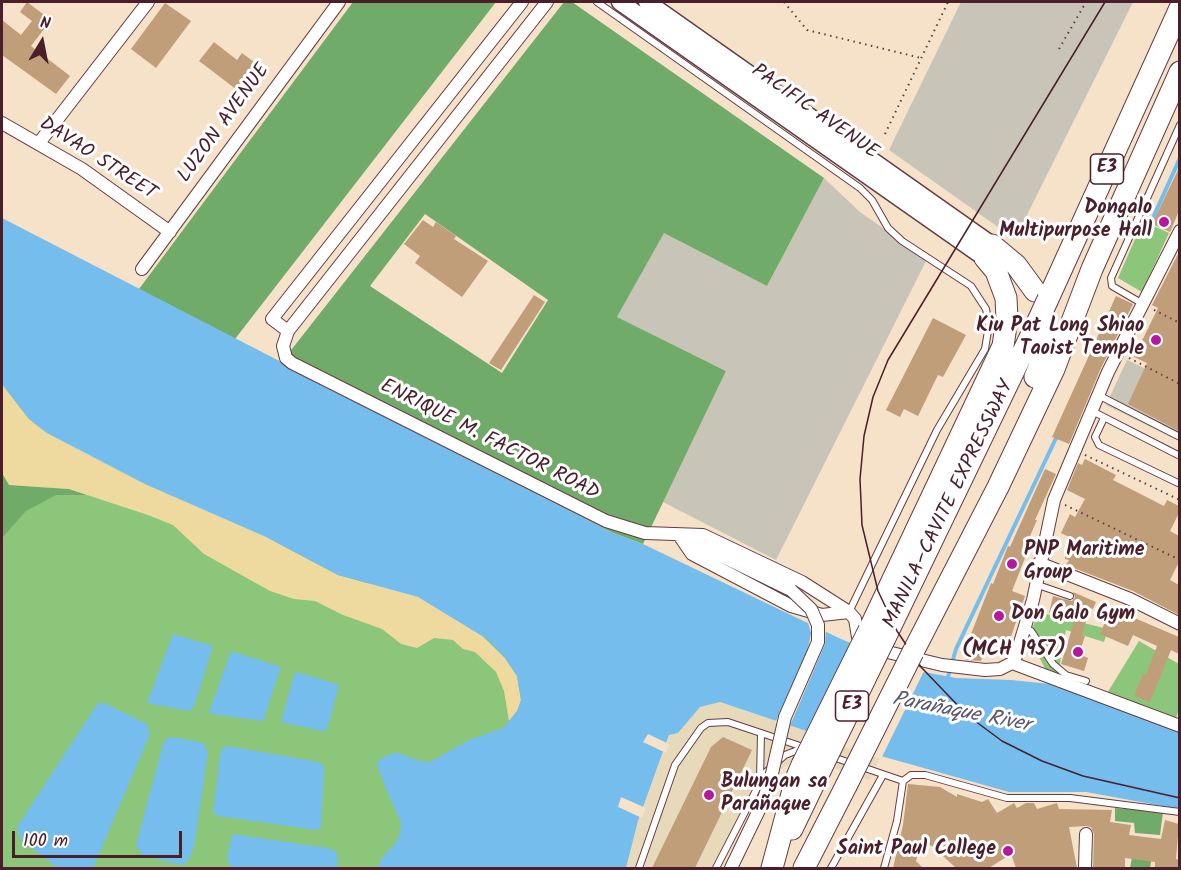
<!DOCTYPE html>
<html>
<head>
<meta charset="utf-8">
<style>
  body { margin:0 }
  #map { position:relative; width:1181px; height:870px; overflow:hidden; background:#f6e1c9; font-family:Kalam,sans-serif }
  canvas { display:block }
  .frame { position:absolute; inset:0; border:3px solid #4a1f2b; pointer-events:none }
  .north { position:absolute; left:12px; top:12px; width:60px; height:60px; -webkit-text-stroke:4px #fff; paint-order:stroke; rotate:10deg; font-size:16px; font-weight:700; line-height:24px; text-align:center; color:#4a1f2b }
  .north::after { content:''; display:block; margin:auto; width:21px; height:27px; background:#4a1f2b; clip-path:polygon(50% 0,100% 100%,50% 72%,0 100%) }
  .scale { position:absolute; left:12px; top:831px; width:170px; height:27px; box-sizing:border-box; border:3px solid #4a1f2b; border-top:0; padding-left:8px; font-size:18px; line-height:21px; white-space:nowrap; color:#4a1f2b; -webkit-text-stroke:4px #fff; paint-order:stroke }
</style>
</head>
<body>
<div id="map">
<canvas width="1181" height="870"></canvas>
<div class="frame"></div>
<div class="north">N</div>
<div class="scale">100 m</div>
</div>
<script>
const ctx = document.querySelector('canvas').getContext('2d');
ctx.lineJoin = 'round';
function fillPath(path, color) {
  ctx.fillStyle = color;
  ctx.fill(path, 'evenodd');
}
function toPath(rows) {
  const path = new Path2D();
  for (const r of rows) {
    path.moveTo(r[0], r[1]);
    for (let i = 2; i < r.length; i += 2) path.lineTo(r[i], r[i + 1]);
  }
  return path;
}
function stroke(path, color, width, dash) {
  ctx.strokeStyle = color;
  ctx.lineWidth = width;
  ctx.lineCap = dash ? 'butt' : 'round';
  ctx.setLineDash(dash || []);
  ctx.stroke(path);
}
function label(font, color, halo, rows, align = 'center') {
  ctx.font = font + ' Kalam,sans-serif';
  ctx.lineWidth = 6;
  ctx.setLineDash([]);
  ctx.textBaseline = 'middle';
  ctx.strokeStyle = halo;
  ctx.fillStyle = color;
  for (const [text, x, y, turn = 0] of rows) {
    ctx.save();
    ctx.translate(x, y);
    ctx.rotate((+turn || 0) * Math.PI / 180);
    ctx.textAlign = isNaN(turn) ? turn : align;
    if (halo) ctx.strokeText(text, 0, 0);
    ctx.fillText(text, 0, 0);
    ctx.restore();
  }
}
fillPath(toPath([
  [720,702,881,756,869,780,814,761,795,761,775,772,762,787,721,868,626,868,638,821,670,734,678,733,700,707]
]), '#e7daba');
fillPath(toPath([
  [961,2,1133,2,1015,239,889,150],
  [824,178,860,212,927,259,776,560,663,502,726,371,617,317,664,232,767,286],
  [1127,360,1179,385,1179,441,1106,405]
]), '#c8c4b8');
fillPath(toPath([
  [1143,221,1169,233,1142,292,1118,278],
  [2,384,47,433,80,451,145,484,543,661,510,868,2,868],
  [1039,612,1108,629,1104,642,1066,630,1060,663,1061,679,1047,672,1038,655,1031,631],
  [1139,641,1179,664,1179,709,1175,721,1106,695]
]), '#8cc67a');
fillPath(toPath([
  [353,2,496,2,235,339,139,289],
  [564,2,572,2,824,178,767,286,664,233,617,317,726,371,643,544,613,533,281,363],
  [425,214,548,300,502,373,370,286],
  [2,473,10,485,69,489,87,495,56,495,26,511,2,538],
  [1115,808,1163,812,1160,835,1135,833,1134,823,1115,821],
  [1134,847,1153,850,1150,868,1130,868]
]), '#71ab6a');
fillPath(toPath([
  [2,384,29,419,47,433,80,451,145,484,266,537,338,575,418,597,475,629,505,658,517,676,521,700,518,710,509,721,504,691,496,672,475,652,463,649,453,640,434,638,417,648,401,644,382,629,343,615,315,601,294,599,270,591,204,554,173,525,148,515,69,489,9,485,2,473]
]), '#eeda9e');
fillPath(toPath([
  [2,218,613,533,643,544,841,639,919,671,956,678,1011,680,1060,685,1179,730,1179,809,1086,792,1009,792,881,756,720,702,700,707,678,733,669,735,638,821,626,868,377,868,384,855,395,844,400,834,401,823,384,784,377,765,379,760,395,752,419,761,430,762,469,740,503,728,517,711,521,700,517,676,505,658,487,639,418,597,338,575,266,537,145,484,47,433,29,419,2,384],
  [173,634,213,646,194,707,189,711,147,703],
  [231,651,281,667,263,721,212,714,209,712],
  [297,672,339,685,327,729,323,731,281,722,294,674],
  [98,703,104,703,147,724,150,734,93,868,58,868,21,840,17,827],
  [173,737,203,743,208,752,194,846,189,859,183,865,143,856,136,845,163,744,166,739],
  [228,746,318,762,324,766,321,827,316,830,218,816,213,813,220,755,222,748],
  [232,834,328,848,337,852,338,868,233,868,227,860]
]), '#74bdec');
fillPath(toPath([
  [807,619,826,628,825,644,789,728,775,723,808,649,811,633],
  [857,642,925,669,881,759,811,736],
  [648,734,669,744,666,753,643,742],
  [621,797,646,808,642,818,618,807]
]), '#f6e1c9');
stroke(toPath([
  [1152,220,1180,158],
  [948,677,956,649,1058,434]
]), '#74bdec', 4);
fillPath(toPath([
  [27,2,51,20,31,46,70,76,56,94,2,55,2,20,21,35,32,21,20,12],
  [165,3,191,21,156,68,131,49],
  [214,42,237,60,242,53,265,70,245,96,199,61],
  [1179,168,1179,211,1170,232,1152,224],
  [423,220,433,227,436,222,456,236,454,239,488,261,462,297,415,263,420,256,404,244],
  [1179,252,1179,431,1128,404,1147,363,1134,357,1158,308,1152,305],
  [534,295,545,302,501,370,489,363],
  [1116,296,1133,304,1101,368,1069,444,1052,437],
  [933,318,966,335,943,377,938,375,918,416,904,409,900,417,886,410],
  [1085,459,1116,475,1113,480,1164,506,1167,500,1179,506,1179,513,1170,531,1179,536,1179,562,1170,580,1179,585,1179,615,1133,591,1066,565,1069,560,1065,559,1069,537,1061,533,1070,514,1075,517,1085,499,1067,490,1078,463,1082,465],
  [1045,469,1056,474,1035,520,1037,520,1023,552,1027,553,1012,591,1025,596,1007,648,989,641,981,661,966,660,976,636,971,634,991,583,993,584,1008,546,1010,547],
  [1073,592,1096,602,1093,609,1090,608,1082,635,1085,636,1079,654,1088,658,1084,671,1061,664,1075,619,1049,613,1053,596,1072,601,1075,597],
  [1111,608,1179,637,1179,654,1171,650,1150,702,1134,696,1143,674,1146,675,1157,646,1133,635,1128,646,1100,634],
  [723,737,752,750,695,868,652,868,711,747],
  [908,784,940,787,957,797,957,794,982,802,988,799,997,813,1014,803,1017,808,1026,803,1034,803,1037,809,1057,803,1059,809,1112,810,1110,822,1131,825,1129,835,1161,839,1165,820,1179,824,1176,859,1179,860,1179,868,1155,868,1155,862,1125,858,1125,868,1093,868,1094,834,1091,827,1086,826,1069,827,1077,868,1016,868,1011,854,989,868,956,868,932,846,921,843,916,861,923,868,893,868,903,825]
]), '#c09e79');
const service = toPath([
  [597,2,860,188,872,200,888,228,902,241,971,286,986,309,989,325,985,349,937,430,849,612],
  [1143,304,1112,286,1111,278,1180,125],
  [1098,395,1180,437],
  [1092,411,1180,456],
  [1104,418,1095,437,1099,445,1178,483],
  [1035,584,1070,596],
  [1025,628,1031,631,1053,664,1066,675,1086,681],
  [830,756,903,781],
  [760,780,761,733],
  [639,868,675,765,701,728,708,723,728,722,806,748],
  [716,868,765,773,785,755,803,748],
  [831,868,883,775],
  [884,868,897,821,903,781,911,775,925,775,1007,798,1070,798,1180,812]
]);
const minor = toPath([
  [547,2,288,331,283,346,286,358,292,363,606,521,645,533,703,535,802,582,849,612,855,619,858,637,863,643,875,649,942,665,985,670,1000,669,1012,663,1016,656,1033,600,1054,500,1108,372,1180,231],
  [2,123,82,169,170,232],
  [39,143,148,2],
  [142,269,339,2],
  [288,331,272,319,522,2],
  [679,535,692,554,791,606,822,615,849,612],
  [683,537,791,590],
  [1039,563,1130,599,1180,624],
  [1012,663,1180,726],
  [731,868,761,806],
  [1085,868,1086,834]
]);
const secondary = toPath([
  [620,2,985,258],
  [647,2,992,245]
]);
const motorway = toPath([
  [992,245,1016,265,1035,291],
  [1048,299,1180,8],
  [1035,377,1045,353,1047,335],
  [869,630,1003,346,1007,319,1006,298,996,271,985,258],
  [885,638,1037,323],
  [913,652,998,487,1054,369,1092,269,1180,72],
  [792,829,819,773],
  [772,868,796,779,802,765],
  [804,868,846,786]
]);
stroke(service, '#643c43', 8);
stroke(minor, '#643c43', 14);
stroke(secondary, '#643c43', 19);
stroke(motorway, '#643c43', 23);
stroke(toPath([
  [784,2,807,30,921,58],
  [1059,49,1086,2],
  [885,134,948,2],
  [1154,310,1180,323],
  [1129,358,1180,384],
  [1085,455,1180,500],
  [1065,505,1180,560]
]), '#643c43', 2, [1.5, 4.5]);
stroke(service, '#fff', 6);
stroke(minor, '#fff', 12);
stroke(secondary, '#fff', 16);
stroke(motorway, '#fff', 21);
stroke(toPath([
  [1105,2,888,360,873,397,864,436,860,479,862,525,878,591,897,631,921,667,967,715,1002,741,1042,761,1083,776,1180,798]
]), '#4a1f2b', 1.5);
const minorBridge = toPath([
  [761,806,770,782,785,717,818,642,818,625,811,609,791,590]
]);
const motorwayBridge = toPath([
  [1037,323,1048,299],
  [802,765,869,630],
  [819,773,885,638],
  [846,786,913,652]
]);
stroke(minorBridge, '#643c43', 14, []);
stroke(motorwayBridge, '#643c43', 23, []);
stroke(minorBridge, '#fff', 12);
stroke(motorwayBridge, '#fff', 21);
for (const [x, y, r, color] of [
  [1164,222,6,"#b5179e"],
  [1156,340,6,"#b5179e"],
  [1012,564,6,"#b5179e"],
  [999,616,6,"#b5179e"],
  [1078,652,6,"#b5179e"],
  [709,795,6,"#b5179e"],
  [1008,851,6,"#b5179e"]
]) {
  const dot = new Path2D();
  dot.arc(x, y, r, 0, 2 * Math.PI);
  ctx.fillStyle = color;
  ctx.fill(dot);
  stroke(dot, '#fff', 2);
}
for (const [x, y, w] of [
  [1107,169,33],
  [852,706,33]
]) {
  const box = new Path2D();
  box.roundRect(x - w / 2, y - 15, w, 30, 4.5);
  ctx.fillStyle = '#fff';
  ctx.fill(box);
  stroke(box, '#4a1f2b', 1.5);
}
label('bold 18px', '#4a1f2b', null, [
  ["E3",1107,169],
  ["E3",852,706]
]);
label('20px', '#4a1f2b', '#fff', [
  ["PACIFIC AVENUE",814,113,35],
  ["LUZON AVENUE",225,124,-54],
  ["DAVAO STREET",97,160,33],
  ["ENRIQUE M. FACTOR ROAD",489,441,27],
  ["MANILA–CAVITE EXPRESSWAY",950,505,-64]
]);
label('bold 20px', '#4a1f2b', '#fff', [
  ["Dongalo",1152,210],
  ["Multipurpose Hall",1152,233],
  ["Kiu Pat Long Shiao",1144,328],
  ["Taoist Temple",1144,351],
  ["PNP Maritime",1024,552,"left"],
  ["Group",1024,575,"left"],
  ["Don Galo Gym",1011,616,"left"],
  ["(MCH 1957)",1066,652],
  ["Bulungan sa",721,784,"left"],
  ["Parañaque",721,807,"left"],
  ["Saint Paul College",996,851]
], 'right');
label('italic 21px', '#59566f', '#fff', [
  ["Parañaque River",961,714,11]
]);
</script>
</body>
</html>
